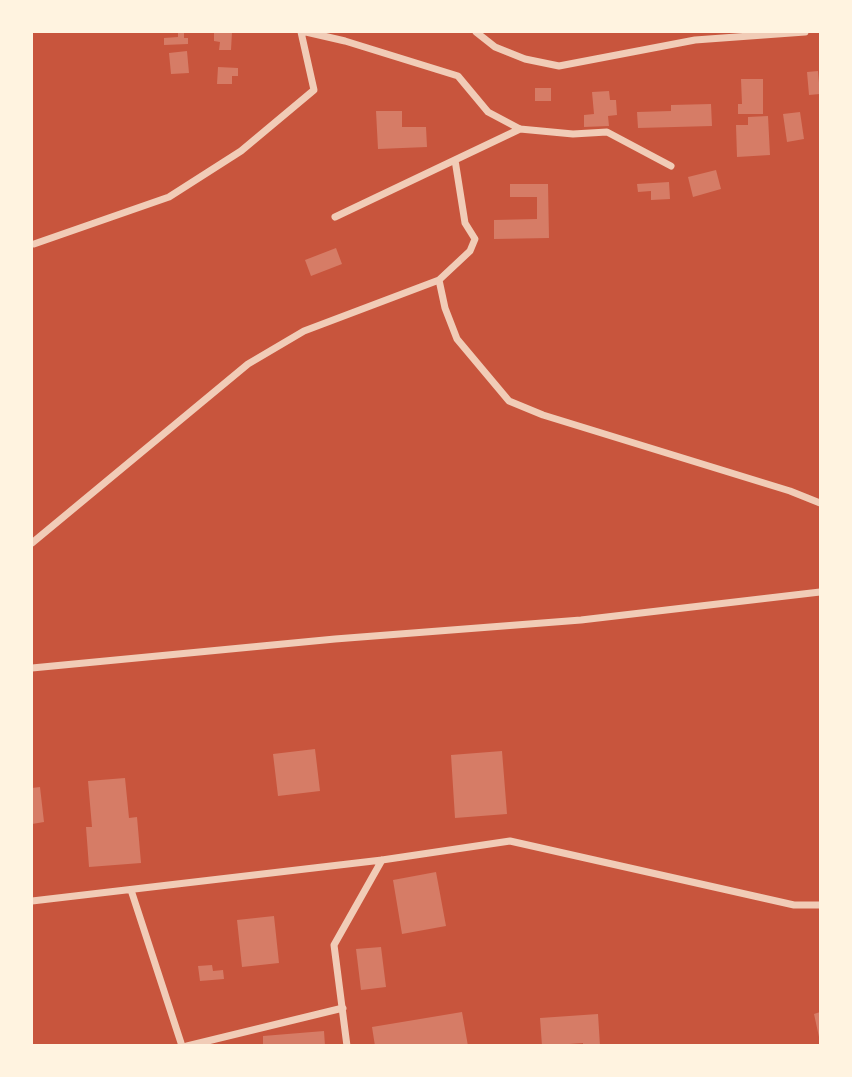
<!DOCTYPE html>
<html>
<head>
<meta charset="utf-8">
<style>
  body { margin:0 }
  #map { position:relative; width:852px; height:1077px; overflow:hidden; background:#c8553d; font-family:Ubuntu,sans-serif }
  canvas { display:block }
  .frame { position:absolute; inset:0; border:33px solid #fff3e0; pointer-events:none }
</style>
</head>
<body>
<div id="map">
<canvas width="852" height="1077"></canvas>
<div class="frame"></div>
</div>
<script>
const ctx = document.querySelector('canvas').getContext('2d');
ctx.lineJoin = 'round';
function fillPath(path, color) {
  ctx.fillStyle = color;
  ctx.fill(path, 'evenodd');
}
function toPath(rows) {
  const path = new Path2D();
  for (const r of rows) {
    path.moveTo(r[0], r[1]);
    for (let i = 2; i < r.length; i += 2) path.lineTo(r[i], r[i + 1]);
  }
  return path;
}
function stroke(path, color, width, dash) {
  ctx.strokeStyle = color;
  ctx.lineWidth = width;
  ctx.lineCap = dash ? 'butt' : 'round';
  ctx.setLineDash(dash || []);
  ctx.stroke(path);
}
fillPath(toPath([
  [178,32,184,32,184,38,188,38,188,44,164,45,164,38,178,37],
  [214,32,232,32,231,50,219,50,220,42,214,41],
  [187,51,189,73,171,74,169,53],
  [218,67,238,68,238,76,232,76,232,84,217,84],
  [818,71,820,94,809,95,807,72],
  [741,79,763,79,763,114,738,114,738,104,742,104],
  [535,88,551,88,551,101,535,101],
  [609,91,610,100,616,100,617,115,608,116,609,126,584,127,584,115,594,114,592,92],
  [711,104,712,126,638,128,637,112,671,111,671,105],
  [376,111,402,111,402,127,426,127,427,147,378,149],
  [800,112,804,139,787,142,783,114],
  [768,116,770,155,737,157,736,125,748,125,748,117],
  [716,170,721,189,693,197,688,177],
  [669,182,670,199,651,200,651,191,638,192,637,184],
  [510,184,548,184,549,238,494,239,494,220,537,219,537,197,510,197],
  [336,248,342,264,311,276,305,260],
  [315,749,320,791,278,796,273,754],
  [502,751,507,814,455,818,451,755],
  [125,778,129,818,137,817,141,863,89,867,86,827,92,827,88,781],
  [40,787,44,822,32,824,32,788],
  [436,872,446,926,402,934,393,880],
  [274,916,279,963,242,967,237,920],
  [381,947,386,987,361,990,356,949],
  [212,965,213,971,223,970,224,979,200,981,198,966],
  [462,1012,468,1046,375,1046,372,1027],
  [820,1012,820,1037,819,1037,814,1014],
  [598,1014,600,1046,583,1046,583,1043,542,1046,540,1018],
  [324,1031,325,1046,263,1046,263,1036]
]), '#d67c66');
stroke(toPath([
  [306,32,345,41,458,76,488,112,520,129,573,134,607,132,671,166],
  [476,32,495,47,525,59,559,66,695,40,805,32],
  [455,160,465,223,475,239,470,251,439,280,445,308,457,339,509,401,543,415,790,491,820,503],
  [335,217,520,129],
  [34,244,169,197,241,151,314,90,301,32],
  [32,543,248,364,304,331,439,280],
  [32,668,335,639,581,620,820,592],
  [131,890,182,1046],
  [32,901,382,860,510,841,794,905,820,905],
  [187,1046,343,1008],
  [347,1046,334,945,382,860]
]), '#f1ccb7', 7);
</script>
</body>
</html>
